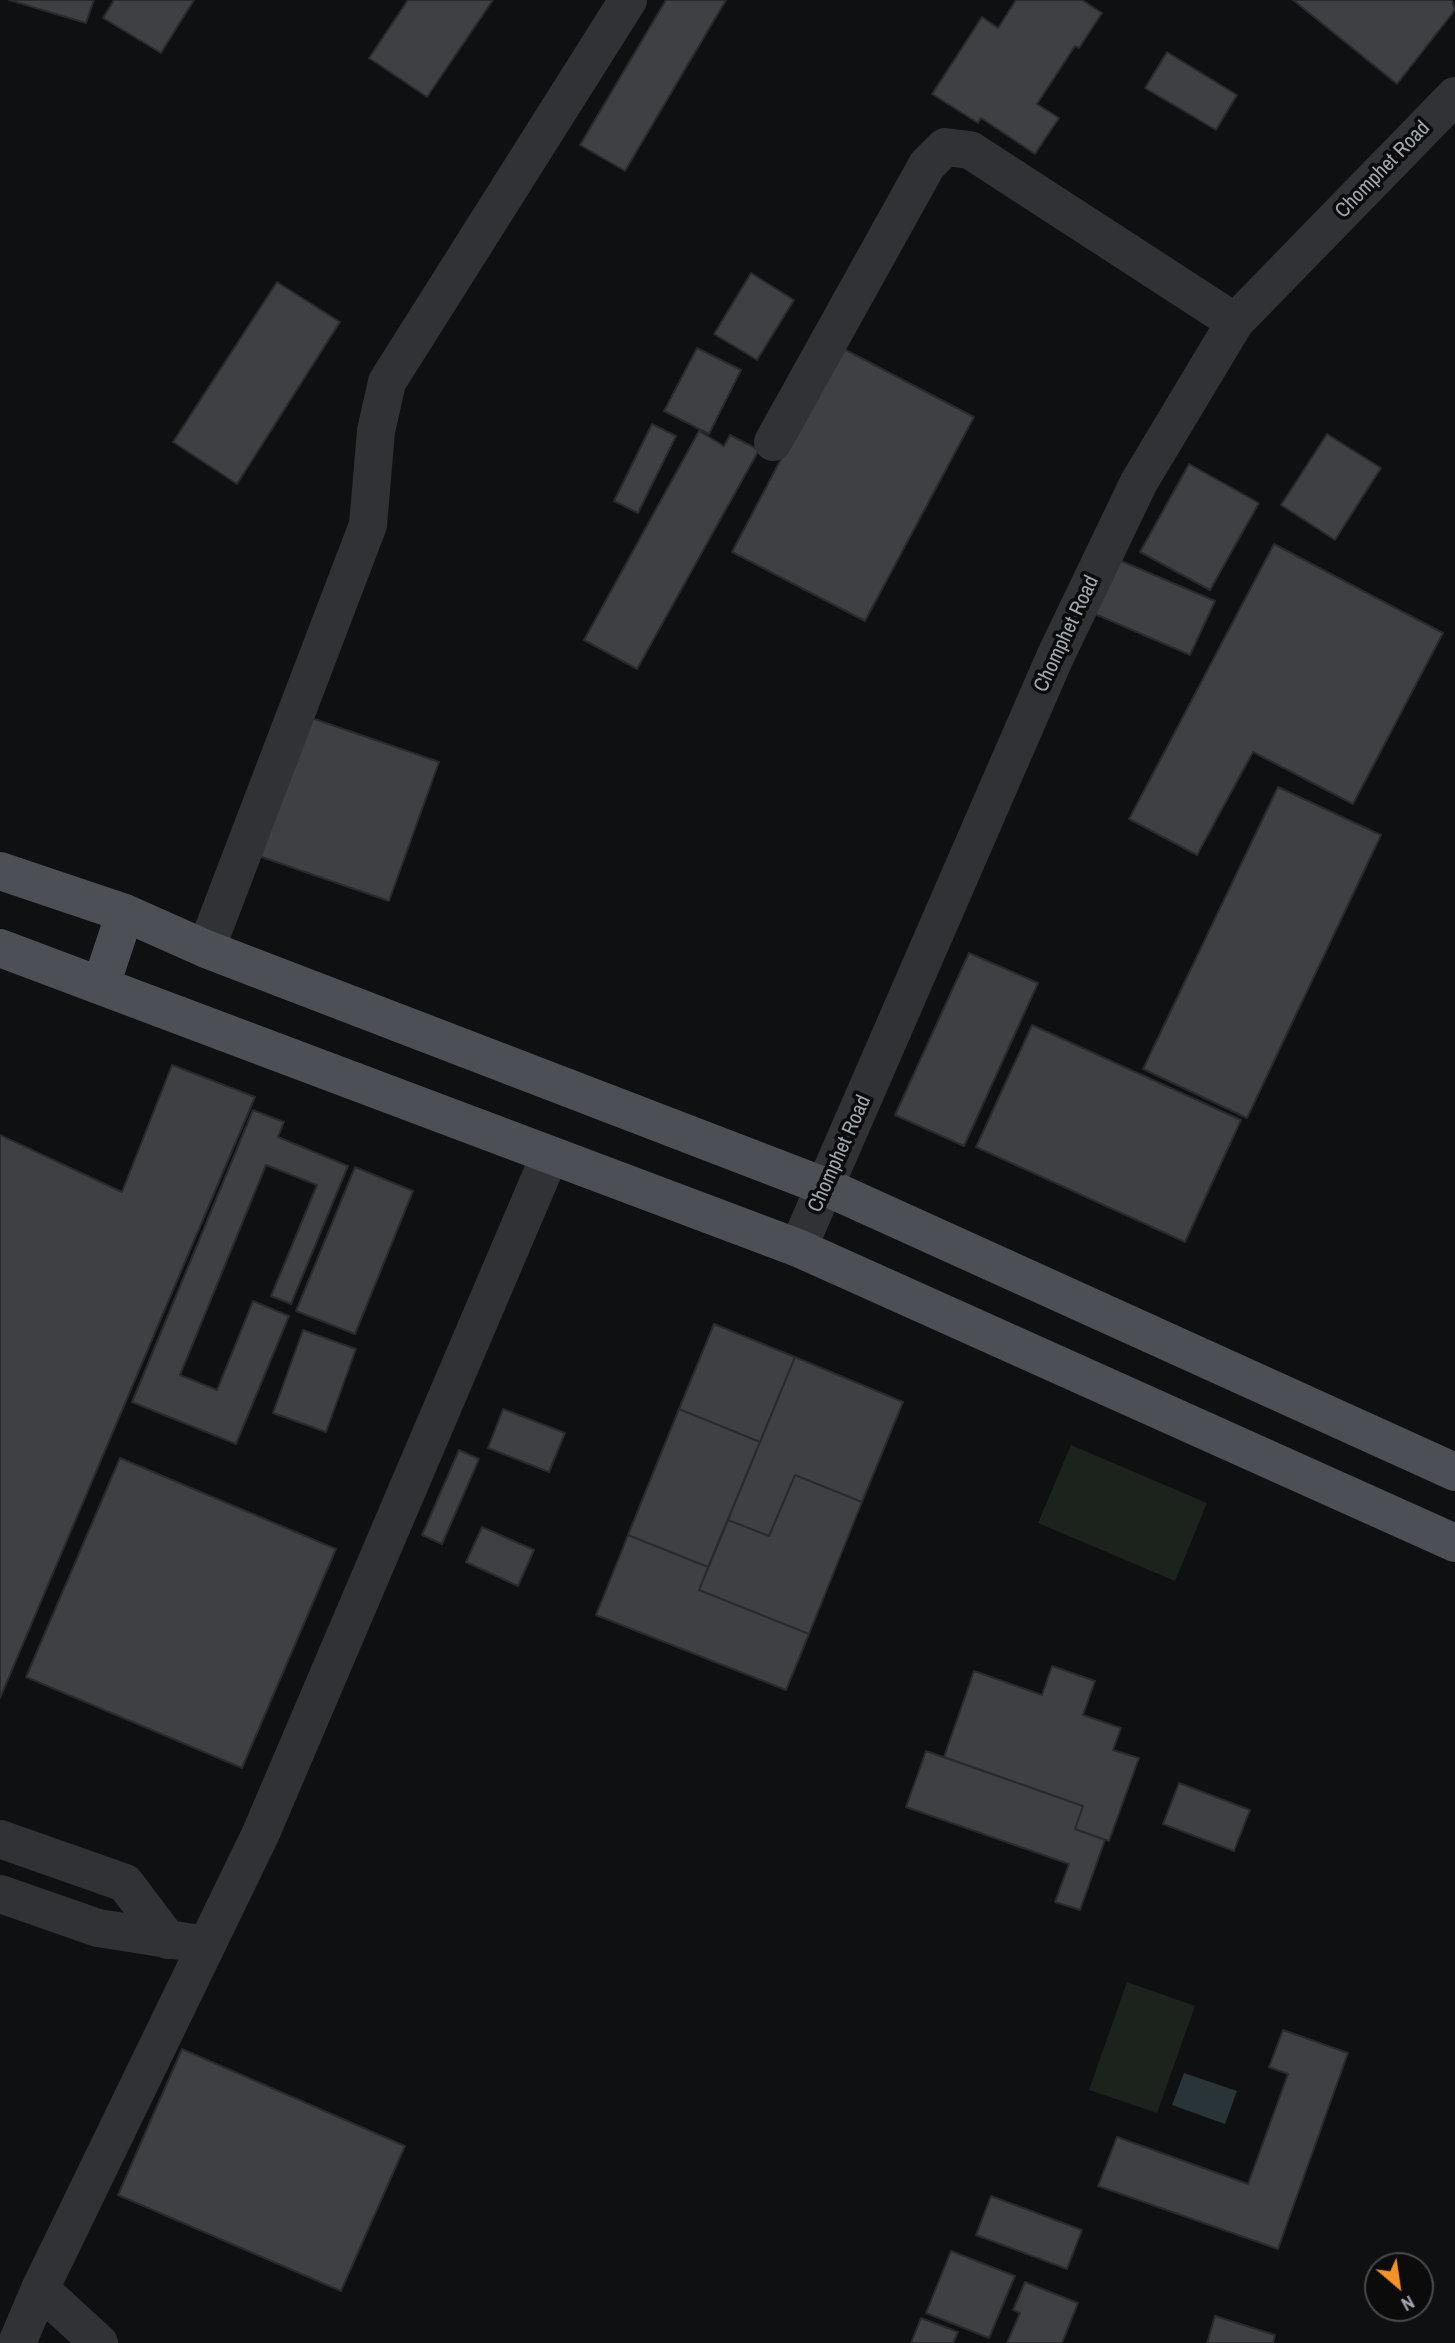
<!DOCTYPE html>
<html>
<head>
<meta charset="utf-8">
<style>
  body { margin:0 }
  #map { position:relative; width:1455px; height:2343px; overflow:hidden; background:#0f1011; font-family:"Archivo Narrow",sans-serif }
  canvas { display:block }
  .north { position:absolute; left:1364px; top:2252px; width:70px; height:70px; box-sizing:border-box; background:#0b0b0c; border:2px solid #474a4e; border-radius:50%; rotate:151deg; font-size:19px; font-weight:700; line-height:28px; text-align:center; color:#a0a8b2 }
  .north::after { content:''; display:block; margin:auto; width:24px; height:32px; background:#f49324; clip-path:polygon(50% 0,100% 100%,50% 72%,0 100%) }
</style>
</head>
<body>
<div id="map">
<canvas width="1455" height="2343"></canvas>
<div class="north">N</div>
</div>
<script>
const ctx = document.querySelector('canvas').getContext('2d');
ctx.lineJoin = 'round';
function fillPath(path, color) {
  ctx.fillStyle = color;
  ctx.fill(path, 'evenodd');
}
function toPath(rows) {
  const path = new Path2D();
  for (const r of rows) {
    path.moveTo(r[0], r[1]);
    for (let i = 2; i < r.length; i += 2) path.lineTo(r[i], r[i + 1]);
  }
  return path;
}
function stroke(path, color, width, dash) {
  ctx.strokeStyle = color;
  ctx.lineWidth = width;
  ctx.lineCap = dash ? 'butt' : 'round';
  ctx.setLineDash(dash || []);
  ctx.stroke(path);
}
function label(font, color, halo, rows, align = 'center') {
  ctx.font = font + ' "Archivo Narrow",sans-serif';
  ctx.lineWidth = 7;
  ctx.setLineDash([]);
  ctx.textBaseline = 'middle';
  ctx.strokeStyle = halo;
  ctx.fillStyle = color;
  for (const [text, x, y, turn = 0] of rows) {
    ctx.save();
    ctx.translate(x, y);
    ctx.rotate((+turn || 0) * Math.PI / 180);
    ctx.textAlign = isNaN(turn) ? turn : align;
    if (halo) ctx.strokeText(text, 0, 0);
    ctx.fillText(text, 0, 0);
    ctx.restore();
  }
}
fillPath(toPath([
  [1071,1445,1207,1503,1175,1581,1038,1523],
  [1127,1982,1195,2006,1157,2113,1089,2090]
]), '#1c231c');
fillPath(toPath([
  [1184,2073,1237,2091,1225,2124,1172,2105]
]), '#293439');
const building = toPath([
  [9,0,94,0,86,23,9,0],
  [114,0,194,0,161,53,103,18,114,0],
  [408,0,493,0,427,97,369,58,408,0],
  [666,0,726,0,625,171,580,145,666,0],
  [1016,0,1082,0,1102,13,1079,48,1075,46,1037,104,1059,118,1035,154,981,118,978,123,932,94,982,17,998,28,1016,0],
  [1293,0,1452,0,1455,10,1397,84,1293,0],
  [1167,52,1237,95,1216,130,1145,88,1167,52],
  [751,273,794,300,757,360,714,334,751,273],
  [277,282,340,322,237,484,173,442,277,282],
  [840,347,974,417,865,621,732,552,840,347],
  [697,348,741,370,709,434,664,411,697,348],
  [652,424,676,436,638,513,614,501,652,424],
  [699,431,724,446,730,435,759,450,637,669,584,640,699,431],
  [1327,434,1381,468,1335,540,1281,505,1327,434],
  [1189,464,1259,503,1210,590,1140,552,1189,464],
  [1274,544,1443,633,1353,804,1253,752,1197,855,1129,819,1274,544],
  [1119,560,1215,601,1190,655,1095,614,1119,560],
  [300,714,439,762,389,901,250,853,300,714],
  [1278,787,1381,835,1247,1118,1143,1069,1278,787],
  [969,953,1038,983,964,1146,895,1115,969,953],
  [1032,1025,1241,1120,1185,1242,976,1147,1032,1025],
  [172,1065,255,1097,0,1698,0,1135,122,1192,172,1065],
  [253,1110,284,1122,278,1137,348,1166,291,1304,271,1296,317,1185,266,1165,180,1375,217,1390,253,1301,289,1316,236,1444,132,1402,253,1110],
  [355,1167,413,1191,355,1334,296,1311,355,1167],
  [714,1324,795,1357,760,1442,679,1409,714,1324],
  [303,1330,356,1349,326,1432,273,1413,303,1330],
  [795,1357,903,1402,862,1502,795,1475,769,1536,728,1520,795,1357],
  [503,1409,565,1433,549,1472,488,1448,503,1409],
  [679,1409,760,1442,708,1567,628,1535,679,1409],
  [459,1450,479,1459,442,1544,422,1535,459,1450],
  [120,1458,336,1549,242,1768,26,1677,120,1458],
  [795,1475,862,1502,809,1634,699,1590,728,1520,769,1536,795,1475],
  [482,1527,534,1550,518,1586,466,1562,482,1527],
  [628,1535,708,1567,699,1590,809,1634,786,1690,596,1615,628,1535],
  [1052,1666,1095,1681,1083,1715,1121,1728,1113,1750,1139,1758,1109,1841,1075,1829,1083,1806,944,1757,974,1671,1042,1695,1052,1666],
  [926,1751,1083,1806,1075,1829,1105,1840,1080,1910,1055,1902,1069,1864,906,1807,926,1751],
  [1179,1783,1250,1810,1234,1851,1163,1824,1179,1783],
  [1283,2030,1348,2053,1278,2249,1098,2186,1117,2137,1248,2184,1288,2074,1269,2067,1283,2030],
  [182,2049,405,2146,341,2291,118,2195,182,2049],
  [991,2196,1082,2230,1067,2269,976,2235,991,2196],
  [951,2251,1015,2276,989,2338,926,2313,951,2251],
  [1025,2282,1078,2303,1062,2343,1007,2343,1020,2313,1013,2310,1025,2282],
  [1215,2316,1275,2335,1273,2343,1207,2343,1215,2316],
  [921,2318,958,2332,953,2343,911,2343,921,2318]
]);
fillPath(building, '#3e4044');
stroke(building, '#292a2d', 2);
stroke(toPath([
  [773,442,927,165,945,147,970,150,1235,322],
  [206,949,368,525,376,431,387,382,628,0],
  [798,1248,1055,657,1139,482,1235,322,1455,96],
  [0,1839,125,1883,168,1940],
  [0,1894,98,1928,206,1945],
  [40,2289,99,2343],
  [17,2343,40,2289,261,1833,550,1155]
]), '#303236', 38);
stroke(toPath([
  [0,871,125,913,206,949,826,1187,1455,1472],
  [0,948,798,1248,1455,1543],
  [101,985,125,913]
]), '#4c4f55', 38);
label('21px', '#a0a8b2', '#0b0b0c', [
  ["Chomphet Road",1383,170,-46],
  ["Chomphet Road",1067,634,-65],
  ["Chomphet Road",840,1154,-66]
]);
</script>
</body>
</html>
